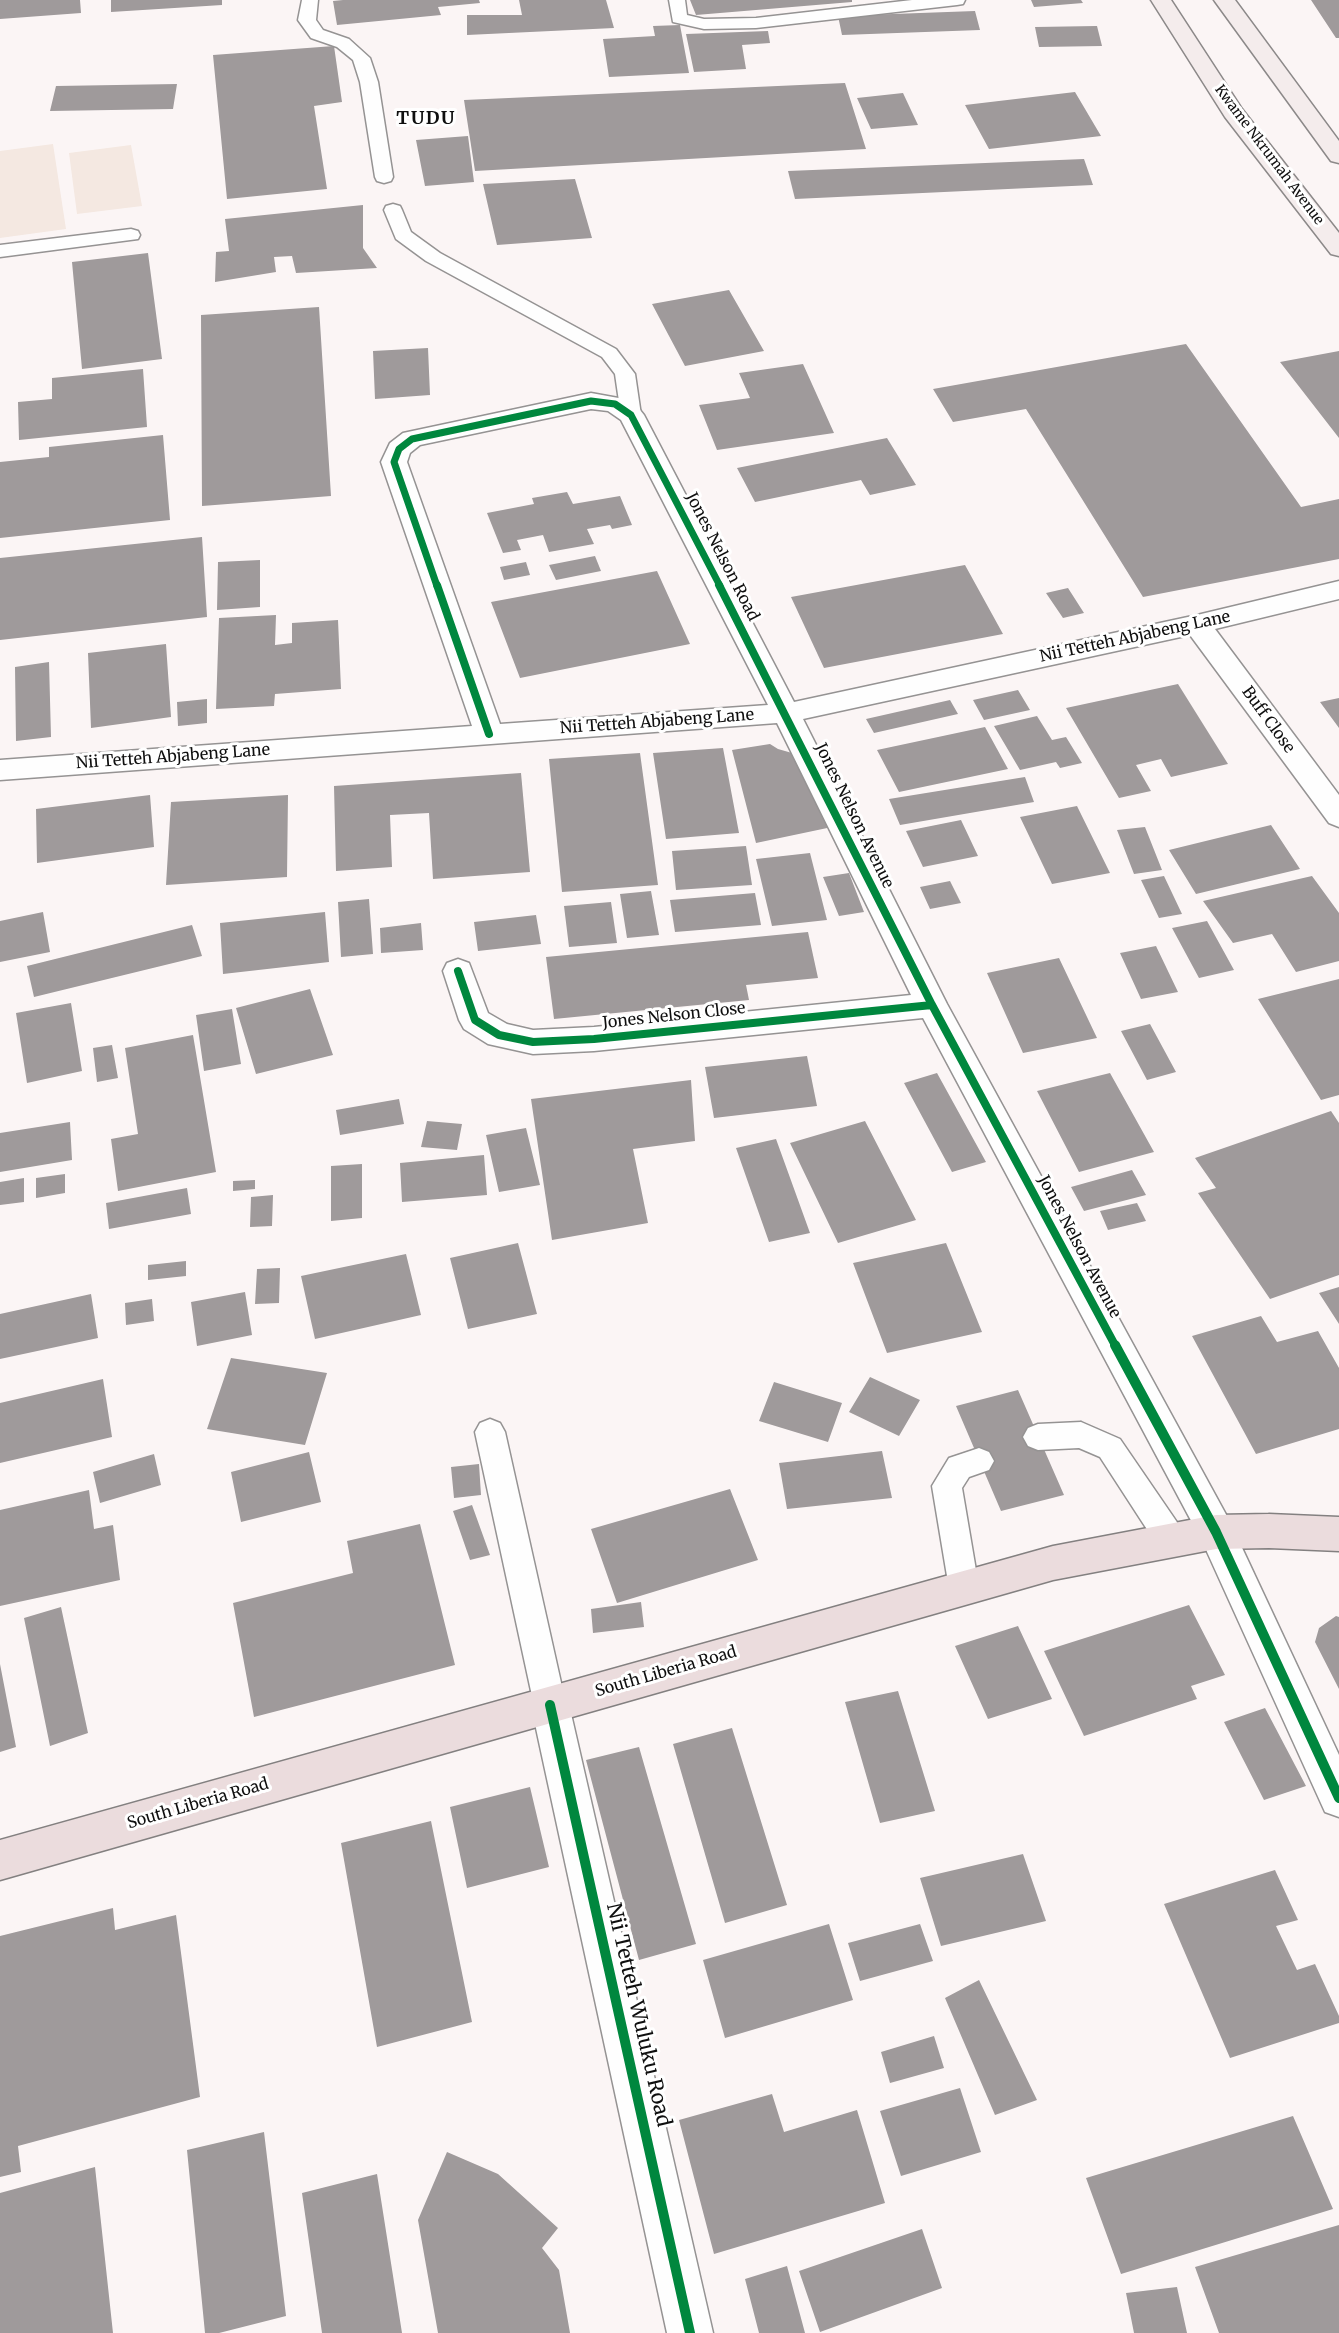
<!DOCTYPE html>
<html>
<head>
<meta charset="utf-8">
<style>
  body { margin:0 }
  canvas { display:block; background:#fbf5f5 }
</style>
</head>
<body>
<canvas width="1339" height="2333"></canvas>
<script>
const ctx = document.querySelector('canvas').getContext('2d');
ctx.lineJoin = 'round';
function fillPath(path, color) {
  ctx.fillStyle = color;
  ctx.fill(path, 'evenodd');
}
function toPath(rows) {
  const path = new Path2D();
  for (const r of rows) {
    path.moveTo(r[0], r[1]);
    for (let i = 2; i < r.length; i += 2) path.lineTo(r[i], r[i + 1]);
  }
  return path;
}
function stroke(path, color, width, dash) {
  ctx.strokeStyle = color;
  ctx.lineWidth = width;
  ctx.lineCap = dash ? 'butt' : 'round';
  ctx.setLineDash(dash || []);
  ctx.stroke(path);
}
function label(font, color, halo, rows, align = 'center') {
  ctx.font = font + ' Merriweather,serif';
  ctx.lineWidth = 6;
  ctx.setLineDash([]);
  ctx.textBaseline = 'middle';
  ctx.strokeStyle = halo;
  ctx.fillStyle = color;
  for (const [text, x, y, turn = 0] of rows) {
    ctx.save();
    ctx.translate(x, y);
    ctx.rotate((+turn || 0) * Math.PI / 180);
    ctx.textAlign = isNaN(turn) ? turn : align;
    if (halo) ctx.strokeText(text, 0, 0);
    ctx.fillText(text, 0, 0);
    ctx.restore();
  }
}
fillPath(toPath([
  [53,144,66,229,0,238,0,151],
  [131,145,142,206,77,214,69,153]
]), '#f4e8e1');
fillPath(toPath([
  [0,0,80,0,81,13,0,19],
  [111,0,222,0,222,5,111,12],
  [343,0,479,0,480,3,438,7,441,15,337,25,333,1],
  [519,0,606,0,614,28,467,35,467,15,522,15],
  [690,0,852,0,852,2,696,15],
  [1031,0,1081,0,1083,3,1034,7],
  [1311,0,1339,0,1339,38,1336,38],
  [975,11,980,30,842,35,838,16],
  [680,25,689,73,609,77,603,39,655,36,653,26],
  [1097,26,1102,46,1039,47,1035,27],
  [768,31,770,43,742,45,746,69,694,72,686,34],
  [334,46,342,102,314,106,327,189,227,199,213,55],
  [845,83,866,149,475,171,464,100],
  [177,84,173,109,50,111,56,86],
  [1075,92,1101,136,989,149,965,105],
  [903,93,918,125,871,129,857,98],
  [468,136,474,182,425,186,416,140],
  [1084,159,1093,185,795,199,788,171],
  [575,179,592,238,497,245,483,184],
  [363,205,363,248,377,268,296,273,292,256,274,257,276,272,215,282,216,252,229,251,225,219],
  [148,253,162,359,82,369,72,262],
  [729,290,764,351,685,366,652,304],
  [319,307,331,496,202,506,201,315],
  [1186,344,1301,507,1339,499,1339,559,1143,597,1026,409,953,422,933,389],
  [428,348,430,395,375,399,373,351],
  [1339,351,1339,438,1280,362],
  [803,364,834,433,717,450,699,405,750,398,739,373],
  [143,369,147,427,19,440,18,402,52,399,52,378],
  [163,435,170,520,0,538,0,462,49,457,49,447],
  [887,438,916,485,870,495,861,480,755,502,737,468],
  [567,492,573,504,620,496,632,525,612,529,610,525,587,529,594,544,549,552,543,535,517,540,521,550,503,553,487,513,534,504,532,498],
  [202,537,207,617,0,640,0,558],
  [595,556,601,571,556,580,549,565],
  [260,560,260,607,217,610,218,562],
  [526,562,530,575,504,580,500,567],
  [965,565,1003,634,824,668,791,597],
  [657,571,690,644,520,678,491,602],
  [1068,588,1084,613,1063,618,1046,593],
  [276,615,275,645,292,643,292,623,338,620,341,689,275,694,274,706,216,709,219,618],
  [166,644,171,717,91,728,88,653],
  [49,662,51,737,16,741,15,667],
  [1178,684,1228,764,1171,777,1161,759,1136,765,1151,791,1119,798,1066,708],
  [1018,690,1030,710,984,720,973,700],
  [1339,698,1339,728,1320,702],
  [207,699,207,723,178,726,177,702],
  [950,700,958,714,874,733,866,719],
  [1037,716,1052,740,1066,737,1082,763,1060,768,1056,762,1020,770,994,726],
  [985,727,1008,769,899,792,877,750],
  [770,744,778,749,799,755,832,827,756,843,732,750],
  [723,748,739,833,666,839,653,753],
  [640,753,658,885,562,892,549,759],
  [521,773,530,872,433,879,429,813,390,815,392,867,336,871,334,786],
  [1025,777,1034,802,900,825,889,799],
  [150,795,154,847,37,863,36,809],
  [288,795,287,877,166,885,171,802],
  [1077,806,1110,873,1052,884,1020,817],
  [961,820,978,856,923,867,906,831],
  [1271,825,1300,869,1196,894,1169,850],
  [1145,827,1162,870,1134,874,1117,830],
  [746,846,752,885,676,890,672,851],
  [810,853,827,920,772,926,756,859],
  [849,873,864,912,839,916,823,877],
  [1164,876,1182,914,1159,918,1141,880],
  [1312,876,1339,913,1339,961,1296,972,1272,934,1233,943,1203,901],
  [950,881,961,903,930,909,920,887],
  [651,891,659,935,627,938,620,894],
  [755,893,761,925,675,932,670,900],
  [369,899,373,954,341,957,338,902],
  [611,902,617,943,569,947,564,906],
  [43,912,50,952,0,962,0,921],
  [325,912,329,962,223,974,220,923],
  [536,915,541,944,478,951,474,922],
  [1207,921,1234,970,1199,978,1172,928],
  [421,923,423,950,381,953,380,928],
  [192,925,202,956,34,997,27,966],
  [808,932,818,978,746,985,749,1000,554,1019,546,957],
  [1156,946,1178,992,1141,999,1120,953],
  [1059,958,1097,1038,1023,1053,987,973],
  [1339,979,1339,1095,1321,1100,1258,999],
  [310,989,333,1055,256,1074,236,1008],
  [71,1003,82,1071,27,1083,16,1013],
  [232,1009,241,1064,204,1071,196,1015],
  [1150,1024,1176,1072,1147,1080,1121,1031],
  [193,1035,216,1172,118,1191,111,1139,138,1134,125,1048],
  [112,1045,118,1078,97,1082,93,1048],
  [807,1056,817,1106,714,1118,705,1067],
  [937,1073,986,1162,952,1172,904,1083],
  [1110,1073,1154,1152,1079,1172,1037,1091],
  [691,1080,695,1141,633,1149,648,1223,552,1240,531,1099],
  [399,1099,404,1124,340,1135,336,1110],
  [1331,1111,1339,1123,1339,1275,1270,1299,1198,1193,1216,1188,1195,1158],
  [427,1121,462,1124,457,1150,421,1147],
  [865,1121,916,1220,838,1243,790,1143],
  [70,1122,72,1160,0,1172,0,1133],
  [526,1128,540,1185,499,1192,486,1135],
  [776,1139,810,1233,769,1242,736,1148],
  [484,1155,487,1195,402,1202,400,1163],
  [362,1164,362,1218,331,1221,331,1166],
  [1132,1170,1146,1195,1084,1211,1071,1187],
  [65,1174,65,1193,36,1198,36,1178],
  [24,1178,24,1202,0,1205,0,1182],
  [255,1180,255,1189,233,1191,233,1181],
  [187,1188,191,1214,109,1229,106,1203],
  [273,1195,272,1226,250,1227,251,1197],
  [1137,1203,1146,1221,1108,1230,1100,1211],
  [518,1243,537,1314,468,1329,450,1258],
  [946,1243,982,1332,887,1353,853,1263],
  [406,1254,421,1315,315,1339,301,1276],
  [186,1261,186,1276,148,1280,148,1265],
  [280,1268,279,1303,255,1304,257,1269],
  [1339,1287,1339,1324,1319,1293],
  [245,1292,252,1335,197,1346,191,1302],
  [91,1294,98,1338,0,1359,0,1314],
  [152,1299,154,1321,126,1325,125,1303],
  [1261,1316,1277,1342,1318,1331,1339,1368,1339,1429,1256,1454,1192,1336],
  [231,1358,327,1373,305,1445,207,1429],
  [870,1377,920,1400,899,1436,849,1412],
  [103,1379,112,1437,0,1463,0,1403],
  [774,1382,842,1403,828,1442,759,1421],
  [1018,1390,1064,1495,1001,1511,956,1406],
  [882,1451,892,1498,787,1509,779,1463],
  [309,1452,321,1502,241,1522,231,1472],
  [154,1454,161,1485,100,1503,93,1472],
  [479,1464,481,1495,454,1498,451,1467],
  [730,1489,758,1560,617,1603,591,1529],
  [89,1490,94,1529,113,1525,120,1580,0,1606,0,1510],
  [472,1505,490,1555,470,1560,453,1511],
  [420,1524,455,1665,254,1717,233,1603,353,1573,347,1541],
  [641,1602,644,1627,593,1633,591,1609],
  [1189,1605,1225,1675,1191,1686,1197,1699,1084,1736,1044,1651],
  [61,1607,88,1733,50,1746,24,1618],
  [1336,1616,1339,1617,1339,1689,1315,1642,1319,1628],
  [1018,1626,1052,1699,988,1719,955,1646],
  [0,1664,16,1747,0,1752],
  [898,1691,935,1811,880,1823,845,1702],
  [1265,1708,1306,1786,1264,1800,1224,1722],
  [732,1728,787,1905,725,1923,673,1744],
  [639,1747,696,1944,639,1960,586,1760],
  [530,1787,549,1867,467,1888,450,1807],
  [431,1821,472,2022,377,2047,341,1843],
  [1023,1854,1046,1921,941,1946,920,1878],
  [1275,1870,1298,1920,1276,1926,1297,1970,1315,1964,1339,2016,1339,2023,1230,2058,1164,1904],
  [113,1908,115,1930,176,1915,200,2097,18,2146,21,2172,0,2177,0,1936],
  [829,1924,853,2000,725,2038,703,1960],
  [920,1924,933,1961,860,1981,848,1943],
  [979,1980,1037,2100,995,2115,945,1998],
  [934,2036,944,2068,890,2083,881,2052],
  [960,2088,981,2152,901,2176,880,2111],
  [772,2094,784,2132,857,2110,885,2203,714,2254,679,2120],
  [1293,2116,1333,2209,1121,2274,1086,2178],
  [264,2132,286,2316,219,2333,205,2333,187,2150],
  [447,2152,498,2174,558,2228,542,2248,559,2270,570,2333,438,2333,418,2220],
  [95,2167,113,2333,0,2333,0,2193],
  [377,2174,402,2333,322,2333,302,2193],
  [1339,2225,1339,2333,1219,2333,1195,2267],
  [922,2229,942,2288,820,2332,799,2271],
  [787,2266,805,2333,759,2333,745,2279],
  [1177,2287,1187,2333,1134,2333,1126,2293]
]), '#9f9a9b');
const lane = toPath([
  [302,0,318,0,316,20,323,30,349,39,370,58,378,82,393,177,391,181,384,183,377,181,375,177,360,82,353,60,337,47,311,38,298,20,302,0],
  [669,0,685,0,687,15,704,19,756,18,912,0,965,0,963,4,957,5,756,28,704,29,673,22,669,0],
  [393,204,400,206,402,210,411,232,440,253,616,349,635,374,641,415,638,419,631,421,624,419,621,415,615,374,602,357,426,261,396,239,384,210,386,206,393,204],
  [131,229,138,231,140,235,138,239,0,257,0,245,131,229],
  [490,1419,500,1423,505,1432,566,1705,561,1716,550,1720,539,1716,534,1705,475,1432,480,1423,490,1419],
  [1081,1422,1120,1439,1183,1531,1187,1541,1183,1551,1172,1555,1161,1551,1100,1457,1079,1448,1038,1450,1028,1446,1023,1437,1028,1428,1038,1424,1081,1422],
  [979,1448,989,1452,994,1461,989,1470,969,1477,962,1488,979,1588,975,1598,964,1602,953,1598,949,1588,932,1486,949,1458,979,1448]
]);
const street = toPath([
  [591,393,624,399,640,410,644,415,794,702,1197,615,1339,581,1339,599,1215,629,1339,795,1339,827,1329,823,1190,635,803,719,947,1004,1229,1520,1339,1755,1339,1817,1325,1812,1203,1543,923,1018,594,1051,533,1054,488,1044,464,1029,459,1020,443,971,447,963,458,959,469,963,488,1013,507,1024,533,1030,594,1027,911,995,777,723,0,780,0,760,472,726,381,462,390,443,403,433,591,393],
  [591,409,608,411,621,420,768,705,500,724,407,462,410,453,420,445,591,409],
  [550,1687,564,1692,569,1705,713,2333,667,2333,531,1705,536,1692,550,1687]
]);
const secondary = toPath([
  [1151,0,1171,0,1242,109,1339,233,1339,256,1331,254,1225,117,1151,0],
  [1214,0,1235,0,1339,141,1339,163,1331,161,1214,0]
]);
const primary = toPath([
  [1269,1514,1339,1517,1339,1551,1269,1548,1216,1549,1053,1580,0,1880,0,1840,1053,1546,1216,1515,1269,1514]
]);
stroke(lane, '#959393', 3);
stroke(street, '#959393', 3);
stroke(secondary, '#8c8989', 3);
stroke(primary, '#838080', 3);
fillPath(lane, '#fefefe');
fillPath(street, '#fefefe');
fillPath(secondary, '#f4ecec');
fillPath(primary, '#ebdcdd');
stroke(toPath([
  [437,586,394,462,399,449,412,439,591,401,615,404,631,415,720,586]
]), '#00873e', 7);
stroke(toPath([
  [437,585,489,734],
  [719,585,932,1005,1116,1347],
  [458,971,475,1020,499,1035,533,1042,594,1039,932,1005]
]), '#00873e', 8);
stroke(toPath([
  [1115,1345,1216,1532,1339,1798],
  [550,1705,690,2333]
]), '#00873e', 10);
label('14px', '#0f0f0f', '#fff', [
  ["Kwame Nkrumah Avenue",1269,155,53]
]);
label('16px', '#0f0f0f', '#fff', [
  ["Jones Nelson Road",722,557,63],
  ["Nii Tetteh Abjabeng Lane",1135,637,-12],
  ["Buff Close",1268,720,54],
  ["Nii Tetteh Abjabeng Lane",657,722,-4],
  ["Nii Tetteh Abjabeng Lane",173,757,-4],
  ["Jones Nelson Avenue",854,816,64],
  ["Jones Nelson Close",674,1016,-6],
  ["Jones Nelson Avenue",1079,1247,62],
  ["South Liberia Road",666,1672,-16],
  ["South Liberia Road",198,1804,-16]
]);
ctx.letterSpacing = '1.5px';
label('bold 18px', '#0f0f0f', '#fff', [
  ["TUDU",426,119]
]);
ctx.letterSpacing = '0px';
label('20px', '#0f0f0f', '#fff', [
  ["Nii Tetteh Wuluku Road",638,2015,77]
]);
</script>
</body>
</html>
